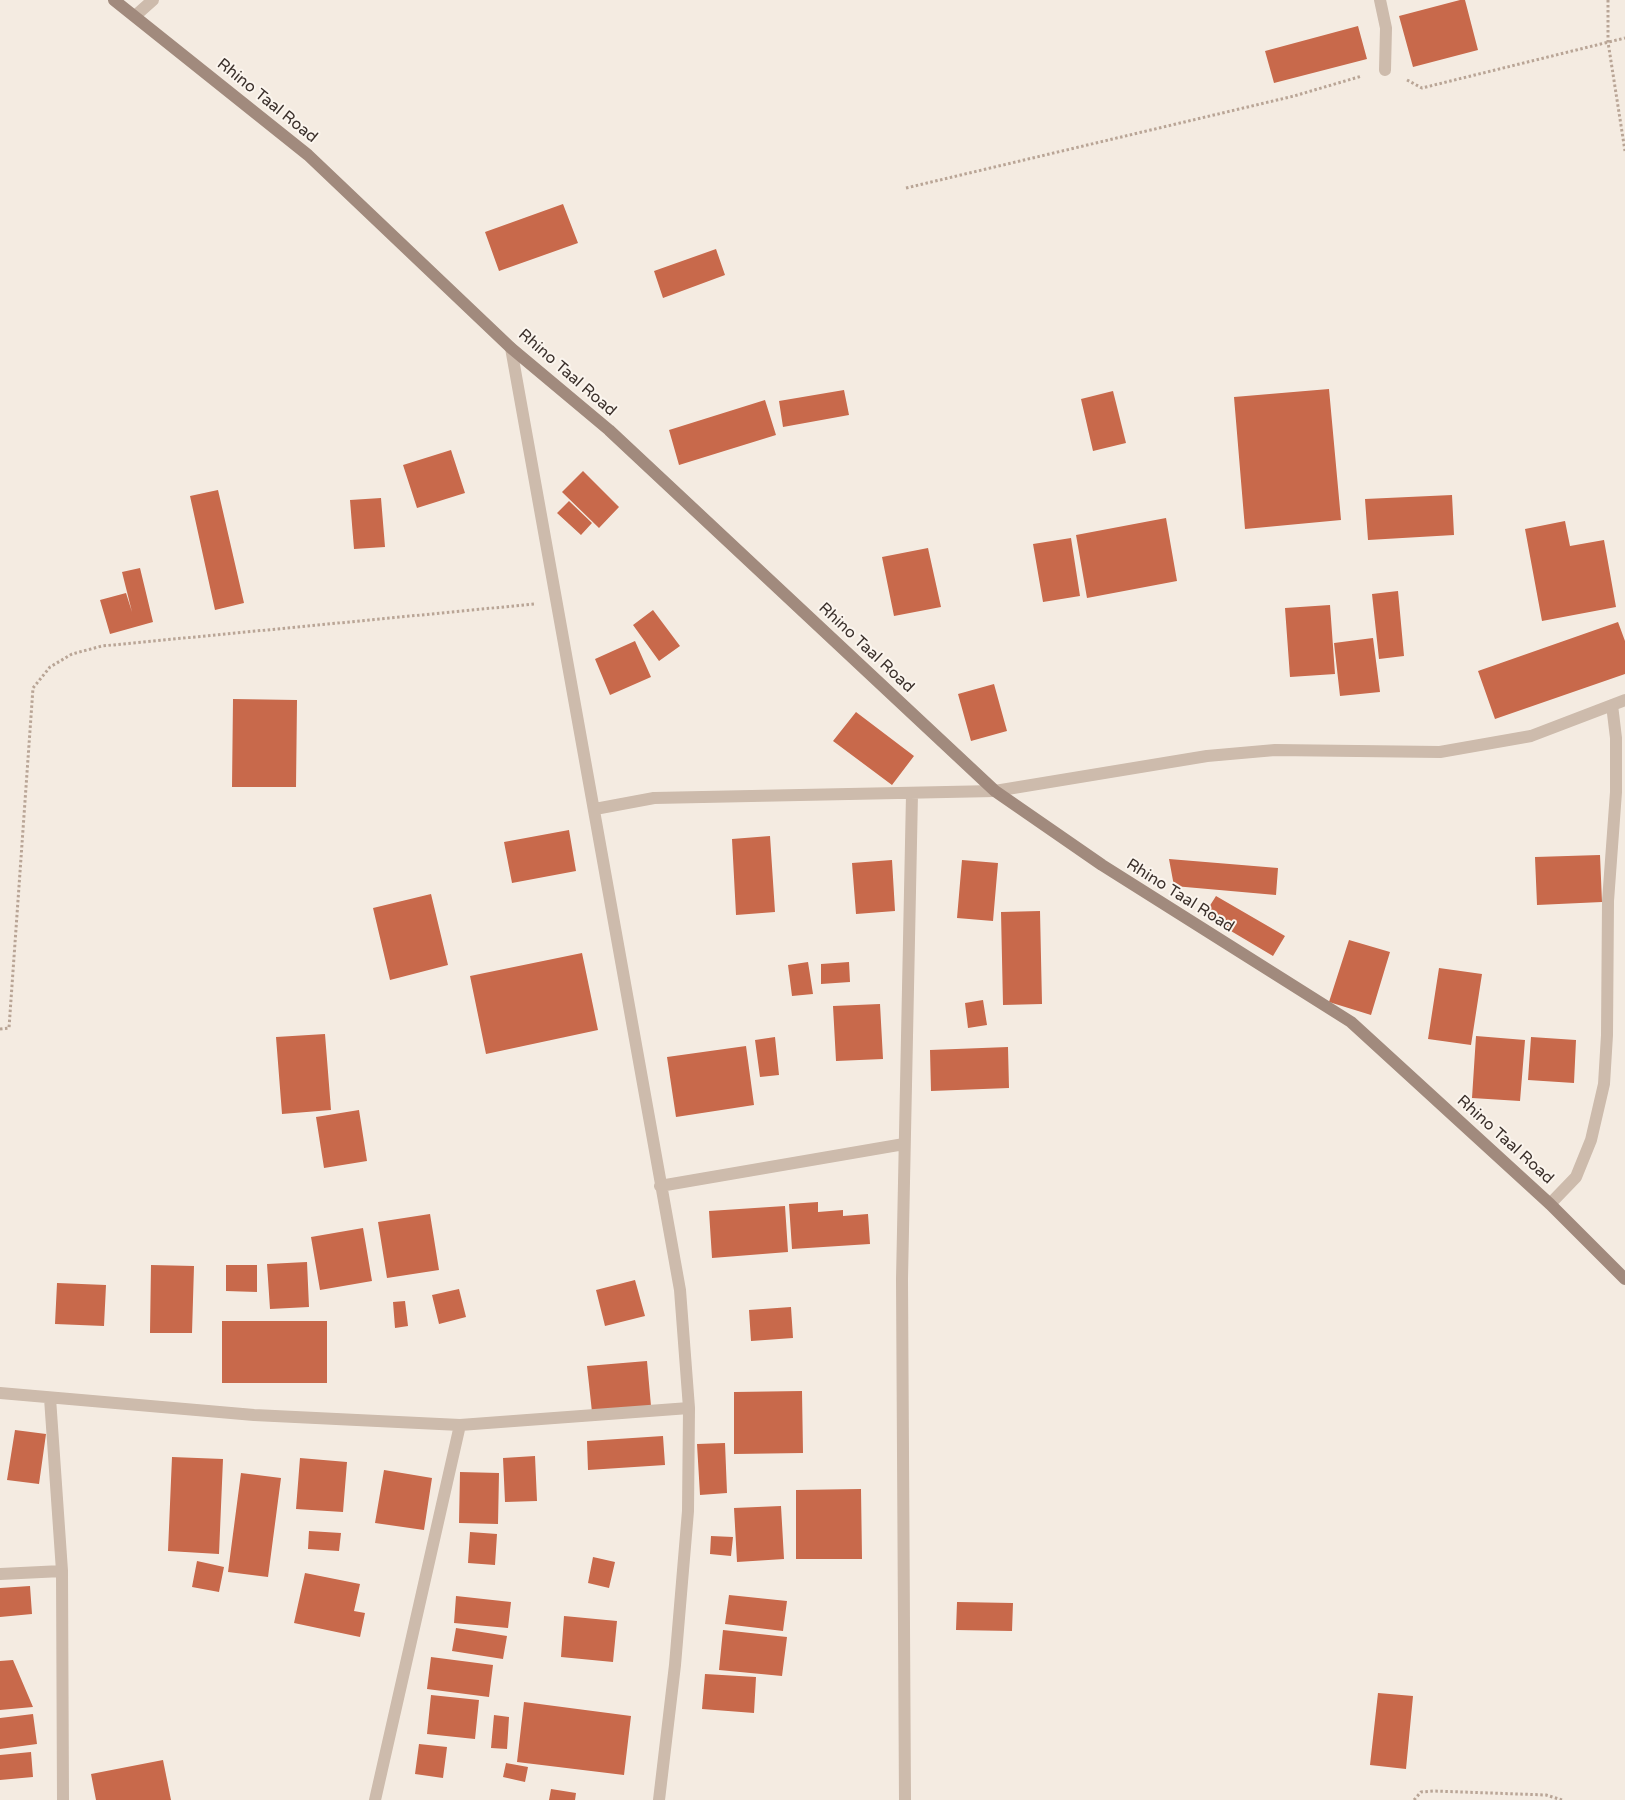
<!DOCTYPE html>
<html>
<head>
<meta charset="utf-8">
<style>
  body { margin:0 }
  canvas { display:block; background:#f4ebe1 }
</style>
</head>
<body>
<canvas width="1625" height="1800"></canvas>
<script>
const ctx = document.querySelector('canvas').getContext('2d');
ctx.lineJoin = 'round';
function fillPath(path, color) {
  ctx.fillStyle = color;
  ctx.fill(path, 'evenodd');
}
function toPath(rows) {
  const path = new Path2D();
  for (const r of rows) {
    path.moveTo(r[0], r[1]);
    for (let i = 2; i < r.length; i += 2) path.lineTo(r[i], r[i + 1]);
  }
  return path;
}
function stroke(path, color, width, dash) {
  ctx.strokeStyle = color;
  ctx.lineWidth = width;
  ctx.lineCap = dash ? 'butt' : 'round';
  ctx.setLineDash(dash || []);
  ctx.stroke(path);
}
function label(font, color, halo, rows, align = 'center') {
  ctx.font = font + ' "Varela Round",sans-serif';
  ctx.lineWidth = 4;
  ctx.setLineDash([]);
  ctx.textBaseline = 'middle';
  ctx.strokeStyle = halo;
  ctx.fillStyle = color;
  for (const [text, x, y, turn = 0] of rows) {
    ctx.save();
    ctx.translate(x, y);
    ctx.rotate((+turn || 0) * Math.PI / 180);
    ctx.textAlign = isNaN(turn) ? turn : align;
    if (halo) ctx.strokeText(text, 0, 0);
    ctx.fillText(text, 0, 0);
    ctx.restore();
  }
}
fillPath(toPath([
  [1460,0,1465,0,1478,50,1413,67,1399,16],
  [1358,26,1367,59,1274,83,1265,51],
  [563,204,578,243,499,271,485,232],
  [716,249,725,275,663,298,654,271],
  [1329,389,1341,520,1245,529,1234,397],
  [844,390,849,415,783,427,779,401],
  [1113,391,1126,443,1093,451,1081,399],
  [765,400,776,435,679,465,669,430],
  [451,450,465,493,417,508,403,465],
  [583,471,619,507,599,528,562,492],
  [218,490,244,603,215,610,190,496],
  [1452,495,1454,535,1368,540,1365,499],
  [381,498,385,547,354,549,350,500],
  [569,501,592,523,581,535,557,513],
  [1166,518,1177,581,1087,598,1076,535],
  [1565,521,1570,546,1604,540,1616,607,1542,621,1525,529],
  [1071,538,1080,596,1043,602,1033,544],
  [928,548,941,607,894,616,882,557],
  [140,568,153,622,110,634,100,600,126,593,132,612,122,572],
  [1398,591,1404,656,1379,659,1372,594],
  [1330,605,1335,674,1290,677,1285,608],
  [653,610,680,646,659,661,633,625],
  [1618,622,1625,641,1625,674,1495,719,1478,671],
  [1373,638,1380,692,1340,696,1334,643],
  [635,641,651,677,610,695,595,659],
  [994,684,1007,731,971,741,958,694],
  [233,699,297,700,296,787,232,787],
  [856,712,914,756,892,785,833,741],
  [569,830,576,871,512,883,504,842],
  [770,836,775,912,736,915,732,839],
  [1600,855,1602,902,1537,905,1535,857],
  [1169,859,1278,868,1276,895,1174,886],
  [892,860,895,911,856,914,852,863],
  [962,860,998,863,993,921,957,918],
  [431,894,448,965,390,980,373,908],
  [1216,896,1285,936,1273,956,1204,915],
  [1040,911,1042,1004,1003,1005,1001,912],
  [1349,940,1390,952,1371,1015,1329,1002],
  [582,953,598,1030,486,1054,470,976],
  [808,962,813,994,792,996,788,965],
  [849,962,850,982,821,984,821,964],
  [1439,968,1482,974,1471,1045,1428,1039],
  [983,1000,987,1025,968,1028,965,1003],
  [880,1004,883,1059,836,1061,833,1006],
  [325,1034,331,1110,282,1114,276,1037],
  [1476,1036,1525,1040,1520,1101,1472,1098],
  [775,1037,779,1075,760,1077,755,1040],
  [1531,1037,1576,1040,1574,1083,1528,1080],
  [746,1046,754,1105,676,1117,667,1057],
  [1008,1047,1009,1088,931,1091,930,1050],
  [359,1110,367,1161,324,1168,316,1117],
  [818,1202,818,1212,843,1210,843,1216,868,1214,870,1244,792,1249,789,1204],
  [785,1206,788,1252,712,1258,709,1211],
  [430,1214,439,1270,387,1278,378,1222],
  [363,1228,372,1281,320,1290,311,1237],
  [307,1262,309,1307,270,1309,267,1264],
  [151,1265,194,1266,192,1333,150,1333],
  [226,1265,257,1265,257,1292,226,1291],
  [635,1280,645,1316,605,1326,596,1290],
  [57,1283,106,1285,104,1326,55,1324],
  [459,1289,466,1317,439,1324,432,1295],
  [405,1301,408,1326,395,1328,393,1302],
  [791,1307,793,1338,751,1341,749,1310],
  [222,1321,327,1321,327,1383,222,1383],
  [647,1361,651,1406,592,1412,587,1366],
  [802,1391,803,1453,734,1454,734,1392],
  [15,1430,46,1434,39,1484,7,1480],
  [663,1436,665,1465,588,1470,587,1441],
  [725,1443,727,1493,700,1495,697,1444],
  [535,1456,537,1501,505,1502,503,1458],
  [172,1457,223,1459,219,1554,168,1551],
  [300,1458,347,1462,343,1512,296,1509],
  [384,1470,432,1478,424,1530,375,1523],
  [460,1472,499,1473,498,1524,459,1523],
  [241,1473,281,1478,268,1577,228,1572],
  [861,1489,862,1559,796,1559,796,1490],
  [781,1506,784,1559,737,1562,734,1508],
  [309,1531,341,1533,339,1551,308,1549],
  [470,1532,497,1534,495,1565,468,1563],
  [711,1536,733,1537,731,1556,710,1554],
  [593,1557,615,1562,609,1588,588,1583],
  [197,1561,224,1567,219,1592,192,1587],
  [305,1573,360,1584,354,1611,365,1613,360,1637,294,1623],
  [30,1586,32,1614,0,1617,0,1588],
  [729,1595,787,1601,783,1631,725,1624],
  [456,1596,511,1602,508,1628,454,1623],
  [957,1602,1013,1603,1012,1631,956,1630],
  [564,1616,617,1621,613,1662,561,1657],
  [456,1628,507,1636,503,1659,452,1651],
  [723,1630,787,1637,782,1676,719,1670],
  [431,1657,493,1665,489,1697,427,1689],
  [13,1660,33,1707,0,1710,0,1661],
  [705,1674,756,1677,754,1713,702,1709],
  [1378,1693,1413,1696,1406,1769,1370,1765],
  [431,1695,479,1700,475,1739,427,1734],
  [524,1702,631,1716,624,1775,517,1762],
  [33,1714,37,1744,0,1749,0,1718],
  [494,1715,509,1717,507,1749,491,1748],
  [419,1744,447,1747,443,1778,415,1774],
  [31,1752,33,1777,0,1780,0,1755],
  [163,1760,171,1800,96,1800,91,1774],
  [506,1763,528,1767,525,1782,503,1777],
  [551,1789,576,1793,575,1800,549,1800]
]), '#c8694b');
stroke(toPath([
  [1608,0,1608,42,1625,151],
  [1407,80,1422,88,1625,38],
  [906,188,1294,96,1362,76],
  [0,1029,9,1028,33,688,50,667,72,654,102,646,534,604],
  [1414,1800,1421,1792,1434,1791,1546,1795,1562,1800]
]), '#b9a596', 3, [2.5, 2.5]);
stroke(toPath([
  [1380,0,1386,28,1385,70],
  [135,16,153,0]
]), '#cdbbac', 12);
stroke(toPath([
  [511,348,680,1290,689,1408,688,1511,675,1665,659,1800],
  [595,809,654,798,995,791,1207,756,1275,750,1440,752,1531,736,1625,700],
  [660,1186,904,1144],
  [1550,1204,1576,1177,1591,1140,1604,1084,1607,1035,1608,901,1616,792,1616,738,1612,705],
  [0,1393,254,1415,460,1425,689,1408],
  [50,1398,62,1571,63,1800],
  [0,1574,62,1571],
  [375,1800,460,1425],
  [905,1800,902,1279,912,794]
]), '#cdbbac', 12);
stroke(toPath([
  [114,0,308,155,511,348,609,430,995,791,1102,865,1351,1022,1550,1204,1625,1279]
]), '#a18a7d', 12);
label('16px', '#3b302b', '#fbf5ee', [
  ["Rhino Taal Road",267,101,39],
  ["Rhino Taal Road",567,373,41],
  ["Rhino Taal Road",866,648,43],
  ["Rhino Taal Road",1180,896,32],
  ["Rhino Taal Road",1505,1140,42]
]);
</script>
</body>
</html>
